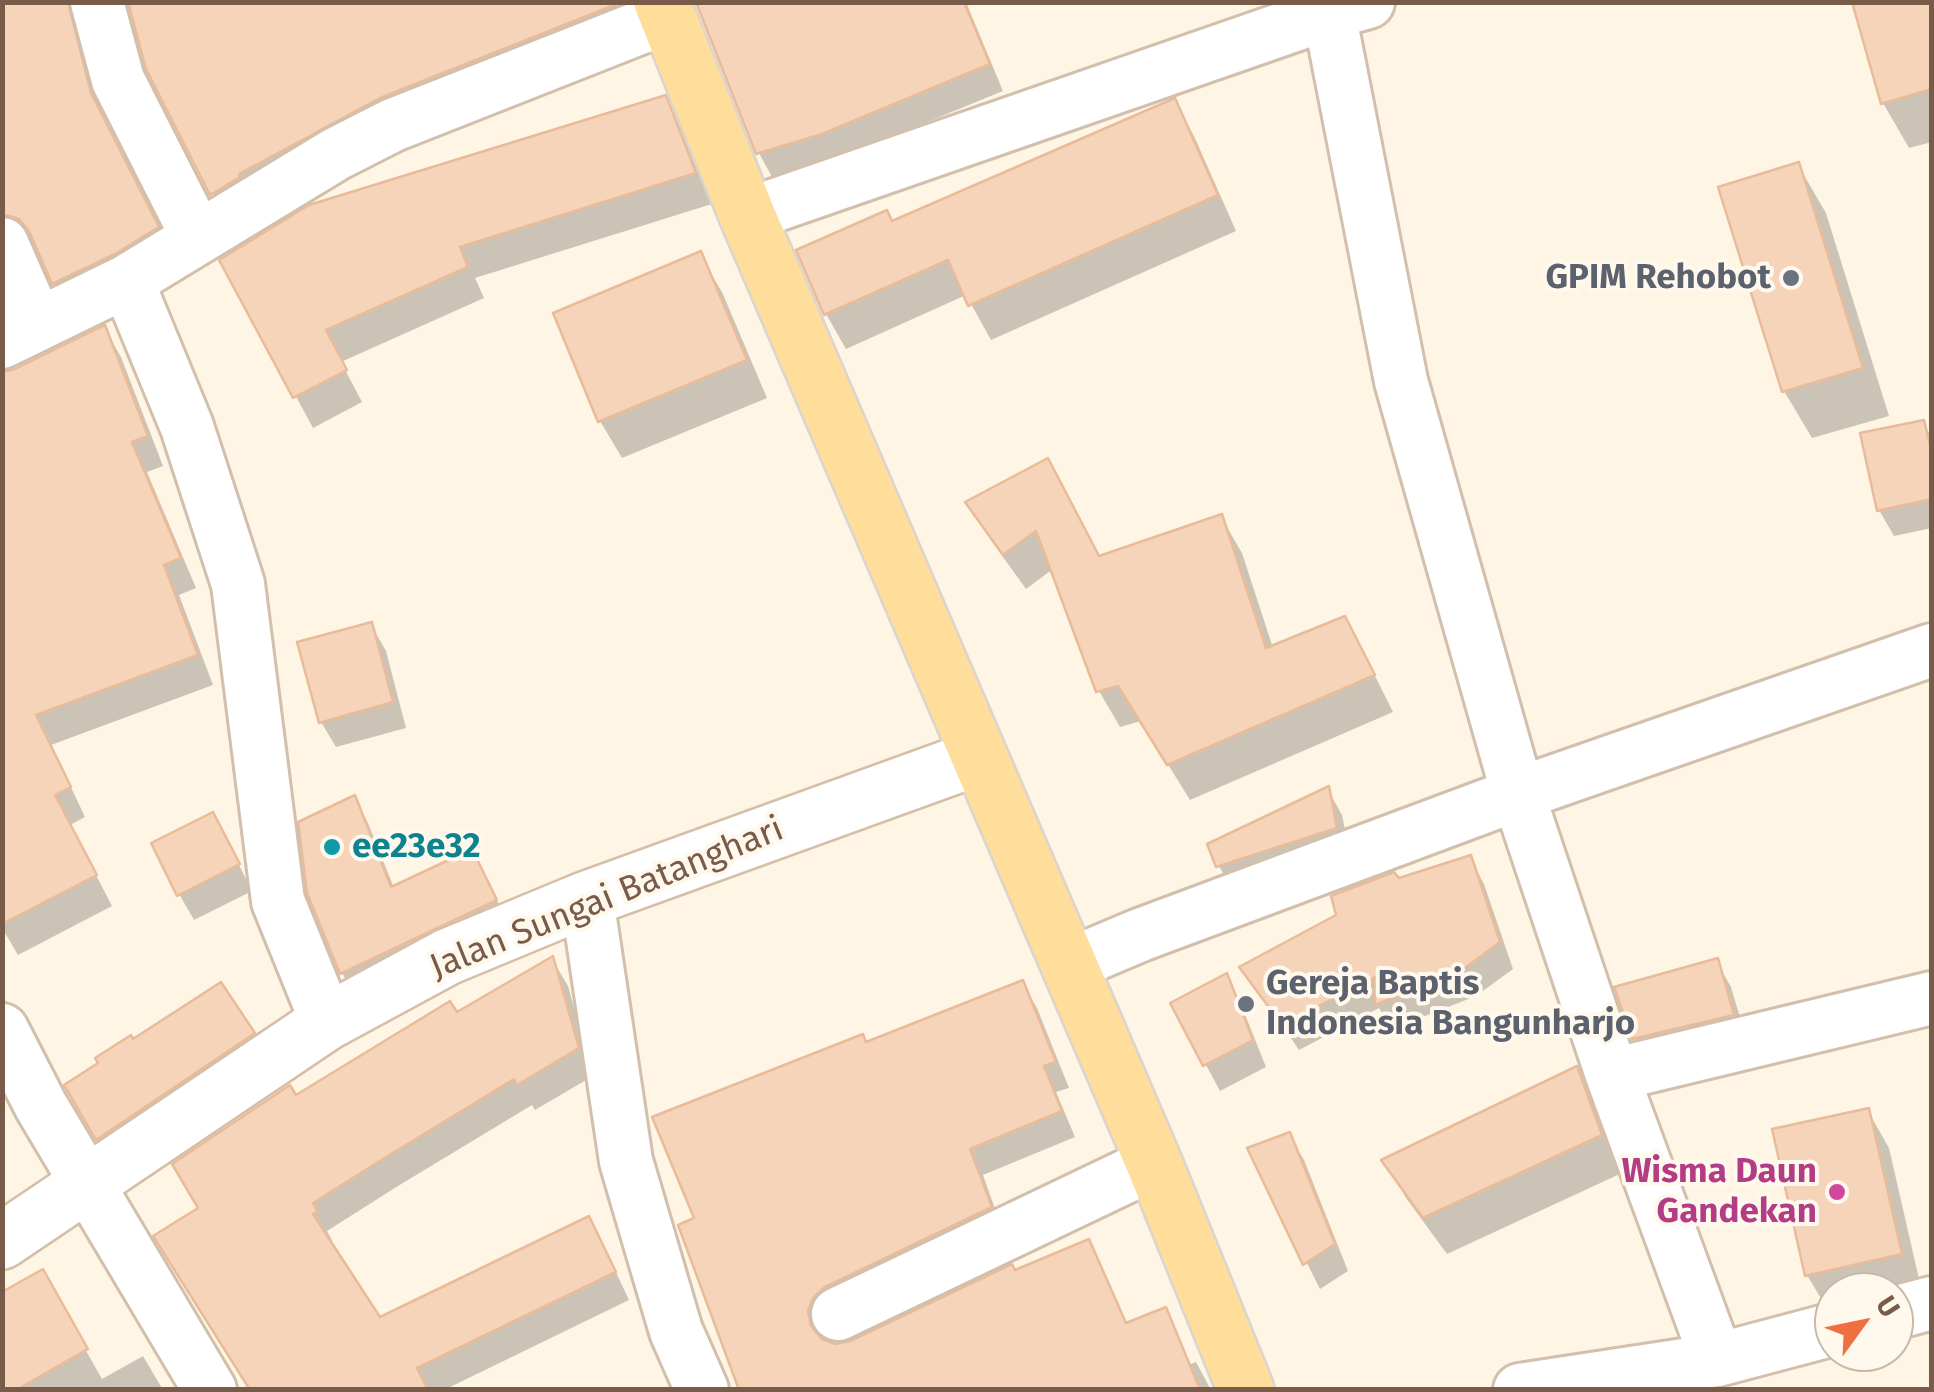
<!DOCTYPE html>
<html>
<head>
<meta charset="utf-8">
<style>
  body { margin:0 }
  #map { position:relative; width:1934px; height:1392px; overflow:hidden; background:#fef5e4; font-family:"Fira Sans",sans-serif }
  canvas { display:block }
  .frame { position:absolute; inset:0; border:5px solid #785b48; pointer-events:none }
  .north { position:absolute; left:1814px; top:1272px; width:100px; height:100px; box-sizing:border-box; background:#fff8ec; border:2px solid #c9b9aa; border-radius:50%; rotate:57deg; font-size:28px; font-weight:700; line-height:40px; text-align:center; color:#785b48 }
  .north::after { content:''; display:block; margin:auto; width:35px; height:45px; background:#ef6f41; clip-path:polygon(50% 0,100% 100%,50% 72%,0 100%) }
</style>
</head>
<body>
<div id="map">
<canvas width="1934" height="1392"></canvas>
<div class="frame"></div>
<div class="north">U</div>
</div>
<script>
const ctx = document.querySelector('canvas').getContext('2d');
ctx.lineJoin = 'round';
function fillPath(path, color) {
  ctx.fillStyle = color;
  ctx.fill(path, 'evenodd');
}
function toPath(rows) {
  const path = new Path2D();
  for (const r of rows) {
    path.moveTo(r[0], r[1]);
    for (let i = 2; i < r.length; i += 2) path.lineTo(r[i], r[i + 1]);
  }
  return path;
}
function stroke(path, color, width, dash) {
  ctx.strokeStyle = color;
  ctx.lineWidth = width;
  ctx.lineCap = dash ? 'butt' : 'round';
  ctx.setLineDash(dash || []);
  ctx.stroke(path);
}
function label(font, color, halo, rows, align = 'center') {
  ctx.font = font + ' "Fira Sans",sans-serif';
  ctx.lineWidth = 8;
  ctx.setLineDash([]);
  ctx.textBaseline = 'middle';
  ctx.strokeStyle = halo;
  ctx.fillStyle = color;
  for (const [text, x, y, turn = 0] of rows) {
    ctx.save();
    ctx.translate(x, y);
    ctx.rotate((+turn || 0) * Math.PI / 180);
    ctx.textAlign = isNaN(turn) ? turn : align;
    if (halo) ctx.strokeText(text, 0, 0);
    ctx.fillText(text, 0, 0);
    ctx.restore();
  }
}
fillPath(toPath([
  [2,2,105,2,84,40,105,120,173,257,71,312,38,249,23,243,2,249],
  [125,2,615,2,624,37,229,223,149,68,132,7],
  [698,2,966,2,1003,91,837,159,773,179,759,153],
  [1932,2,1932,142,1909,148,1883,103],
  [664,98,682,129,712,204,475,278,484,298,341,362,362,402,313,428,223,261],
  [1174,101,1194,136,1236,231,991,340,966,295,846,349,826,314,892,224],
  [1798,165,1826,213,1889,416,1812,438,1784,391],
  [700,255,722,292,767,398,622,458,600,421],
  [104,328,121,357,163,466,147,472,196,588,179,595,213,685,51,745,85,817,70,825,112,906,18,955,2,928,2,374,16,371],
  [1923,423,1932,438,1932,528,1894,536,1879,510],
  [1067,497,1099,558,1221,517,1242,553,1273,648,1365,656,1393,712,1190,800,1141,721,1120,727,1099,691,1053,569,1026,589,990,539,969,503],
  [371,625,386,651,406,728,336,747,321,722],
  [1328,790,1342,815,1350,854,1233,891,1219,866],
  [354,798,368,823,394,888,486,877,509,926,357,998,342,973,310,893],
  [227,841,252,891,194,920,179,894],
  [1470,858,1484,884,1513,969,1476,996,1392,1029,1379,1008,1299,1050,1243,968],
  [552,959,568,986,593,1076,535,1110,532,1105,398,1186,327,1231,332,1240,328,1242,379,1320,604,1247,629,1300,444,1390,254,1390,201,1209,296,1098,456,1015],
  [1716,961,1731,987,1747,1041,1649,1064,1634,1038],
  [1226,977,1240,1002,1266,1067,1220,1091,1173,1004],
  [1022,983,1037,1008,1069,1088,1056,1092,1075,1137,983,1175,1004,1234,827,1324,822,1342,834,1346,851,1344,1088,1242,1128,1325,1165,1311,1191,1364,1196,1362,1211,1390,742,1390,698,1219,867,1045],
  [253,1034,268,1060,113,1164,67,1086,133,1042],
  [1576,1069,1597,1106,1622,1173,1447,1254,1406,1198,1385,1161],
  [1868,1111,1889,1148,1922,1292,1834,1292,1834,1311,1829,1312,1807,1275],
  [1289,1135,1304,1160,1348,1271,1320,1289,1250,1150],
  [42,1273,102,1379,143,1356,163,1390,2,1390]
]), '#0003');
const building = toPath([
  [2,2,68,2,91,93,159,227,113,255,52,284,29,231,19,219,2,214,2,2],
  [128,2,622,2,380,98,239,174,240,177,210,195,146,69,128,2],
  [696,2,964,2,990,64,822,134,756,154,696,2],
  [1852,2,1932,2,1932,89,1881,104,1852,2],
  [666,95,696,173,460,247,468,267,326,330,347,370,293,398,219,260,309,205,666,95],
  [1175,98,1218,195,968,306,948,260,824,315,796,250,887,210,892,221,1175,98],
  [1799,162,1863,368,1782,392,1718,187,1799,162],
  [701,251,747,360,598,422,553,313,701,251],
  [105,325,148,436,132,442,181,558,164,565,198,655,36,715,71,787,55,795,97,875,2,924,2,372,15,369,105,325],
  [1924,420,1932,453,1932,499,1877,511,1860,433,1924,420],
  [1048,458,1099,556,1222,514,1266,648,1345,616,1375,675,1167,765,1118,686,1096,692,1036,531,1003,555,965,502,1048,458],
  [372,622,393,702,319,723,297,642,372,622],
  [1329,786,1337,828,1216,867,1207,844,1329,786],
  [355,795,391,887,472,849,497,900,340,974,307,893,298,822,355,795],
  [213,812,240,864,177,896,151,843,213,812],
  [1471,855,1500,942,1461,971,1375,1005,1375,977,1282,1025,1239,967,1336,915,1331,896,1394,872,1399,878,1471,855],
  [553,956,579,1048,517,1085,514,1079,383,1159,313,1203,318,1212,313,1214,380,1317,589,1216,616,1272,417,1368,428,1390,250,1390,153,1236,198,1208,172,1164,290,1085,296,1095,450,1001,457,1012,553,956],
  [1718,958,1734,1015,1632,1039,1614,987,1718,958],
  [1227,973,1253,1040,1203,1066,1170,1003,1227,973],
  [1023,980,1056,1062,1044,1066,1062,1111,970,1149,992,1207,825,1287,813,1298,808,1311,811,1326,822,1339,835,1344,850,1341,1012,1264,1015,1270,1089,1239,1126,1323,1166,1307,1200,1390,739,1390,678,1225,694,1218,652,1117,863,1034,866,1042,1023,980],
  [221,982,255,1033,96,1140,64,1085,98,1063,95,1058,131,1035,133,1039,221,982],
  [1577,1066,1602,1135,1423,1218,1381,1160,1577,1066],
  [1869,1108,1902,1254,1805,1276,1772,1129,1869,1108],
  [1290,1132,1335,1244,1303,1265,1247,1148,1290,1132],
  [43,1269,88,1349,16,1390,2,1390,2,1292,43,1269]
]);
fillPath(building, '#f5d4ba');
stroke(building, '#e9bb99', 2.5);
const minor = toPath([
  [97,2,118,80,198,238],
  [1329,13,1401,381,1518,794,1612,1075,1717,1360,1834,1329],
  [747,215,1329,13,1368,2],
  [2,244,37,324],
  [127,281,187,427,238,584,278,901,327,1022],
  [2,342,127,281,336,154,393,125,667,17],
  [587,899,626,1161,676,1331,702,1390],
  [1069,965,1140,935,1518,794,1932,650],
  [2,1030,41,1106,210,1390],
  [1612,1075,1932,998],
  [1894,1313,1932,1303],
  [838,1314,1154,1163],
  [1520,1390,1717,1360]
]);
const secondary = toPath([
  [2,1241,327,1022,447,957,587,899,979,757]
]);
const primary = toPath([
  [662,2,747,215,1154,1163,1246,1390]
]);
stroke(minor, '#d2bfac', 58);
stroke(secondary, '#d5bfa9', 60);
stroke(primary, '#dcd4cf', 60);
stroke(minor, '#fff', 52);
stroke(secondary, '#fff', 55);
stroke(primary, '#ffdd9a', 55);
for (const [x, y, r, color] of [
  [1791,278,10,"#6b7280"],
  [332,847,10,"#0f9aa8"],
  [1246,1004,10,"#6b7280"],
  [1837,1192,10,"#d1479c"]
]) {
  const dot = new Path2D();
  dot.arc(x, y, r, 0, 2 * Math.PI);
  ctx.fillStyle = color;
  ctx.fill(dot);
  stroke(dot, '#fff8ec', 4);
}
label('bold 35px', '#5b616d', '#fff8ec', [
  ["GPIM Rehobot",1771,278],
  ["Gereja Baptis",1266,984,"left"],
  ["Indonesia Bangunharjo",1266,1024,"left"]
], 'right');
label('bold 35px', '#0d838f', '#fff8ec', [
  ["ee23e32",352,847]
], 'left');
label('35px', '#785b48', '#fff8ec', [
  ["Jalan Sungai Batanghari",607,899,-22]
]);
label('bold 35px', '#b23c85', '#fff8ec', [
  ["Wisma Daun",1817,1172],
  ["Gandekan",1817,1212]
], 'right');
</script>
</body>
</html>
